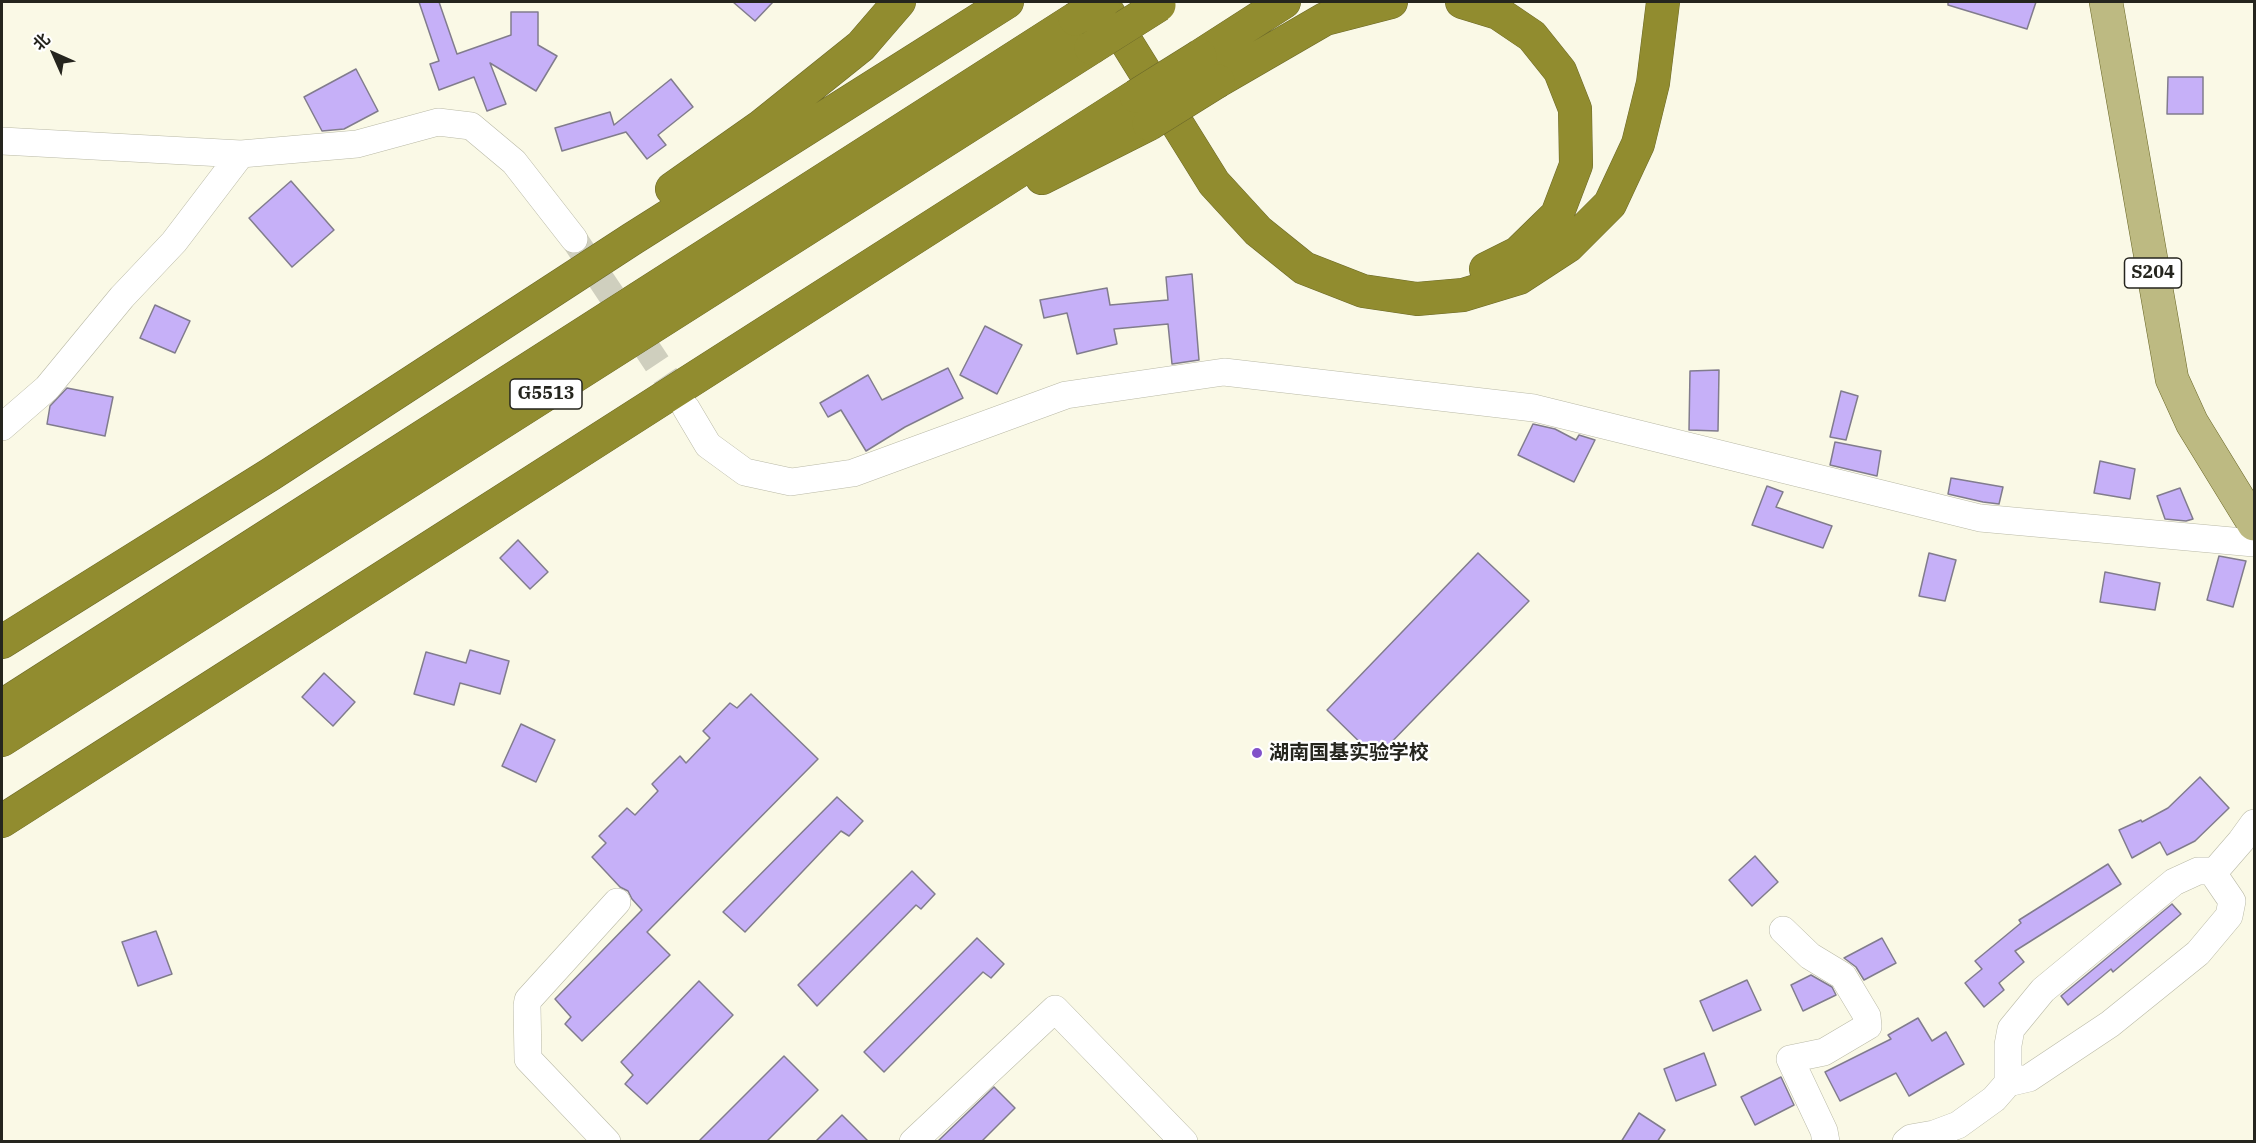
<!DOCTYPE html>
<html>
<head>
<meta charset="utf-8">
<style>
  body { margin:0 }
  #map { position:relative; width:2256px; height:1143px; overflow:hidden; background:#faf9e6; font-family:"IBM Plex Serif","Noto Sans SC",serif }
  canvas { display:block }
  .frame { position:absolute; inset:0; border:3px solid #25251e; pointer-events:none }
  .north { position:absolute; left:24px; top:24px; width:60px; height:60px; -webkit-text-stroke:4px #fff; paint-order:stroke; rotate:315deg; font-size:16px; font-weight:700; line-height:24px; text-align:center; color:#25251e }
  .north::after { content:''; display:block; margin:auto; width:21px; height:27px; background:#25251e; clip-path:polygon(50% 0,100% 100%,50% 72%,0 100%) }
</style>
</head>
<body>
<div id="map">
<canvas width="2256" height="1143"></canvas>
<div class="frame"></div>
<div class="north">北</div>
</div>
<script>
const ctx = document.querySelector('canvas').getContext('2d');
ctx.lineJoin = 'round';
function fillPath(path, color) {
  ctx.fillStyle = color;
  ctx.fill(path, 'evenodd');
}
function toPath(rows) {
  const path = new Path2D();
  for (const r of rows) {
    path.moveTo(r[0], r[1]);
    for (let i = 2; i < r.length; i += 2) path.lineTo(r[i], r[i + 1]);
  }
  return path;
}
function stroke(path, color, width, dash) {
  ctx.strokeStyle = color;
  ctx.lineWidth = width;
  ctx.lineCap = dash ? 'butt' : 'round';
  ctx.setLineDash(dash || []);
  ctx.stroke(path);
}
function label(font, color, halo, rows, align = 'center') {
  ctx.font = font + ' "IBM Plex Serif","Noto Sans SC",serif';
  ctx.lineWidth = 4.5;
  ctx.setLineDash([]);
  ctx.textBaseline = 'middle';
  ctx.strokeStyle = halo;
  ctx.fillStyle = color;
  for (const [text, x, y, turn = 0] of rows) {
    ctx.save();
    ctx.translate(x, y);
    ctx.rotate((+turn || 0) * Math.PI / 180);
    ctx.textAlign = isNaN(turn) ? turn : align;
    if (halo) ctx.strokeText(text, 0, 0);
    ctx.fillText(text, 0, 0);
    ctx.restore();
  }
}
const building = toPath([
  [419,2,439,2,457,54,511,35,511,12,538,12,538,45,557,56,536,91,490,63,506,104,487,111,474,77,439,90,430,64,439,61,419,2],
  [733,2,773,2,755,21,733,2],
  [1948,2,2036,2,2027,29,1948,5,1948,2],
  [356,69,378,111,344,129,322,131,304,97,356,69],
  [2168,77,2203,77,2203,114,2167,114,2168,77],
  [671,79,693,107,658,135,666,145,647,159,626,132,562,151,555,128,610,112,614,125,671,79],
  [291,181,334,230,292,267,249,218,291,181],
  [1192,274,1199,360,1172,364,1168,324,1114,329,1117,344,1077,354,1067,313,1044,318,1040,300,1107,288,1110,305,1168,300,1166,277,1192,274],
  [155,305,190,321,175,353,140,338,155,305],
  [985,326,1022,345,997,394,960,375,985,326],
  [948,368,963,398,905,427,866,451,841,410,828,417,820,403,868,375,882,400,948,368],
  [1719,370,1718,431,1689,430,1690,371,1719,370],
  [67,388,113,397,105,436,47,424,50,406,67,388],
  [1841,391,1858,396,1846,440,1830,437,1841,391],
  [1533,424,1555,429,1576,440,1579,435,1595,440,1574,482,1518,455,1533,424],
  [1835,442,1881,451,1877,476,1830,465,1835,442],
  [2100,461,2135,469,2130,499,2094,493,2100,461],
  [1951,478,2003,487,1999,504,1983,502,1948,494,1951,478],
  [1767,486,1783,492,1776,507,1832,526,1823,548,1752,525,1767,486],
  [2180,488,2193,519,2186,521,2165,519,2157,496,2180,488],
  [518,540,548,572,530,589,500,558,518,540],
  [1478,553,1529,601,1376,758,1327,710,1478,553],
  [1929,553,1956,560,1945,601,1919,596,1929,553],
  [2219,556,2246,561,2233,607,2207,600,2219,556],
  [2105,572,2160,583,2155,610,2100,602,2105,572],
  [470,650,509,661,500,694,460,683,454,705,414,694,426,652,466,663,470,650],
  [324,673,355,702,333,726,302,697,324,673],
  [751,694,818,759,647,932,670,955,582,1041,565,1024,571,1017,555,999,642,910,632,899,628,891,620,887,592,857,606,843,599,836,627,808,635,815,658,791,652,784,680,756,686,763,710,738,703,731,730,703,737,708,751,694],
  [521,724,555,740,536,782,502,766,521,724],
  [2200,777,2229,808,2195,841,2167,855,2160,842,2132,858,2119,830,2141,820,2142,822,2168,808,2200,777],
  [837,797,863,821,849,836,841,831,745,932,723,912,837,797],
  [1755,856,1778,882,1752,906,1729,880,1755,856],
  [2108,864,2121,884,2015,951,2024,962,1999,983,2004,990,1984,1007,1965,983,1982,969,1975,961,2021,923,2019,920,2108,864],
  [912,871,935,894,921,909,916,905,817,1006,798,985,912,871],
  [2172,904,2181,914,2113,972,2111,969,2068,1005,2061,996,2172,904],
  [156,931,172,974,138,986,122,942,156,931],
  [977,938,1004,964,991,978,983,972,884,1072,864,1052,977,938],
  [1882,938,1896,963,1864,980,1856,967,1844,958,1882,938],
  [1811,975,1832,987,1836,995,1803,1011,1791,985,1811,975],
  [1747,980,1761,1010,1713,1031,1700,1001,1747,980],
  [699,981,733,1015,647,1104,625,1084,633,1075,621,1062,699,981],
  [1918,1018,1932,1041,1946,1032,1964,1064,1909,1096,1896,1073,1840,1101,1825,1072,1891,1039,1888,1035,1918,1018],
  [1704,1053,1716,1085,1676,1101,1664,1069,1704,1053],
  [784,1056,818,1090,766,1142,698,1142,784,1056],
  [1781,1077,1794,1105,1755,1125,1741,1097,1781,1077],
  [994,1087,1015,1108,981,1142,937,1142,994,1087],
  [1639,1113,1665,1130,1657,1142,1621,1142,1639,1113],
  [842,1115,869,1142,815,1142,842,1115]
]);
fillPath(building, '#c6b0f8');
stroke(building, '#817c8d', 1.5);
stroke(toPath([
  [574,239,686,407]
]), '#cfcfbe', 27, [27, 14]);
const minor = toPath([
  [2,141,241,154,357,144,438,122,471,126,514,162,574,239],
  [686,408,708,445,745,472,791,482,853,473,1066,395,1224,372,1534,408,1980,518,2254,543],
  [2,427,47,388,122,297,174,242,241,154],
  [1783,930,1810,956,1843,976,1867,1016,1868,1026,1824,1052,1790,1059,1824,1131,1826,1142],
  [2008,1083,2029,1078,2110,1024,2198,953,2229,916,2232,901,2217,879,2215,871],
  [607,1142,528,1059,527,1006,528,1000,617,902],
  [913,1142,1055,1009,1184,1142],
  [1906,1142,1911,1138,1934,1134,1958,1125,1994,1099,2008,1083,2008,1045,2011,1029,2043,990,2174,882,2198,871,2215,871,2241,841,2254,823]
]);
const major = toPath([
  [2106,2,2172,379,2192,423,2254,524]
]);
const highway = toPath([
  [1462,2,1498,13,1532,36,1560,71,1575,109,1576,165,1557,215,1518,253,1486,269],
  [1104,6,1214,183,1258,231,1304,268,1363,291,1417,299,1463,295,1519,278,1568,246,1610,204,1638,144,1653,83,1663,2],
  [1200,56,1284,2],
  [1218,81,1325,19,1391,2],
  [1042,178,1149,124],
  [672,189,760,127,861,46,899,2],
  [2,642,271,474,632,239,1007,2],
  [2,706,1075,19],
  [2,740,1091,48],
  [2,821,1136,96]
]);
stroke(minor, '#b9b9a6', 28);
stroke(major, '#6b6829', 34);
stroke(highway, '#6b6829', 34);
stroke(minor, '#fff', 27);
stroke(major, '#bdba82', 33);
stroke(highway, '#918c2f', 33);
const highwayBridge = toPath([
  [1075,19,1103,2],
  [1091,48,1159,5],
  [1136,96,1200,56],
  [1149,124,1218,81]
]);
stroke(highwayBridge, '#6b6829', 34, []);
stroke(highwayBridge, '#918c2f', 33);
for (const [x, y, r, color] of [
  [1257,753,6,"#8152ca"]
]) {
  const dot = new Path2D();
  dot.arc(x, y, r, 0, 2 * Math.PI);
  ctx.fillStyle = color;
  ctx.fill(dot);
  stroke(dot, '#fff', 2);
}
for (const [x, y, w] of [
  [2153,273,57],
  [546,394,72]
]) {
  const box = new Path2D();
  box.roundRect(x - w / 2, y - 15, w, 30, 4.5);
  ctx.fillStyle = '#fff';
  ctx.fill(box);
  stroke(box, '#25251e', 1.5);
}
label('bold 18px', '#25251e', null, [
  ["S204",2153,273],
  ["G5513",546,394]
]);
label('bold 20px', '#25251e', '#fff', [
  ["湖南国基实验学校",1269,753]
], 'left');
</script>
</body>
</html>
